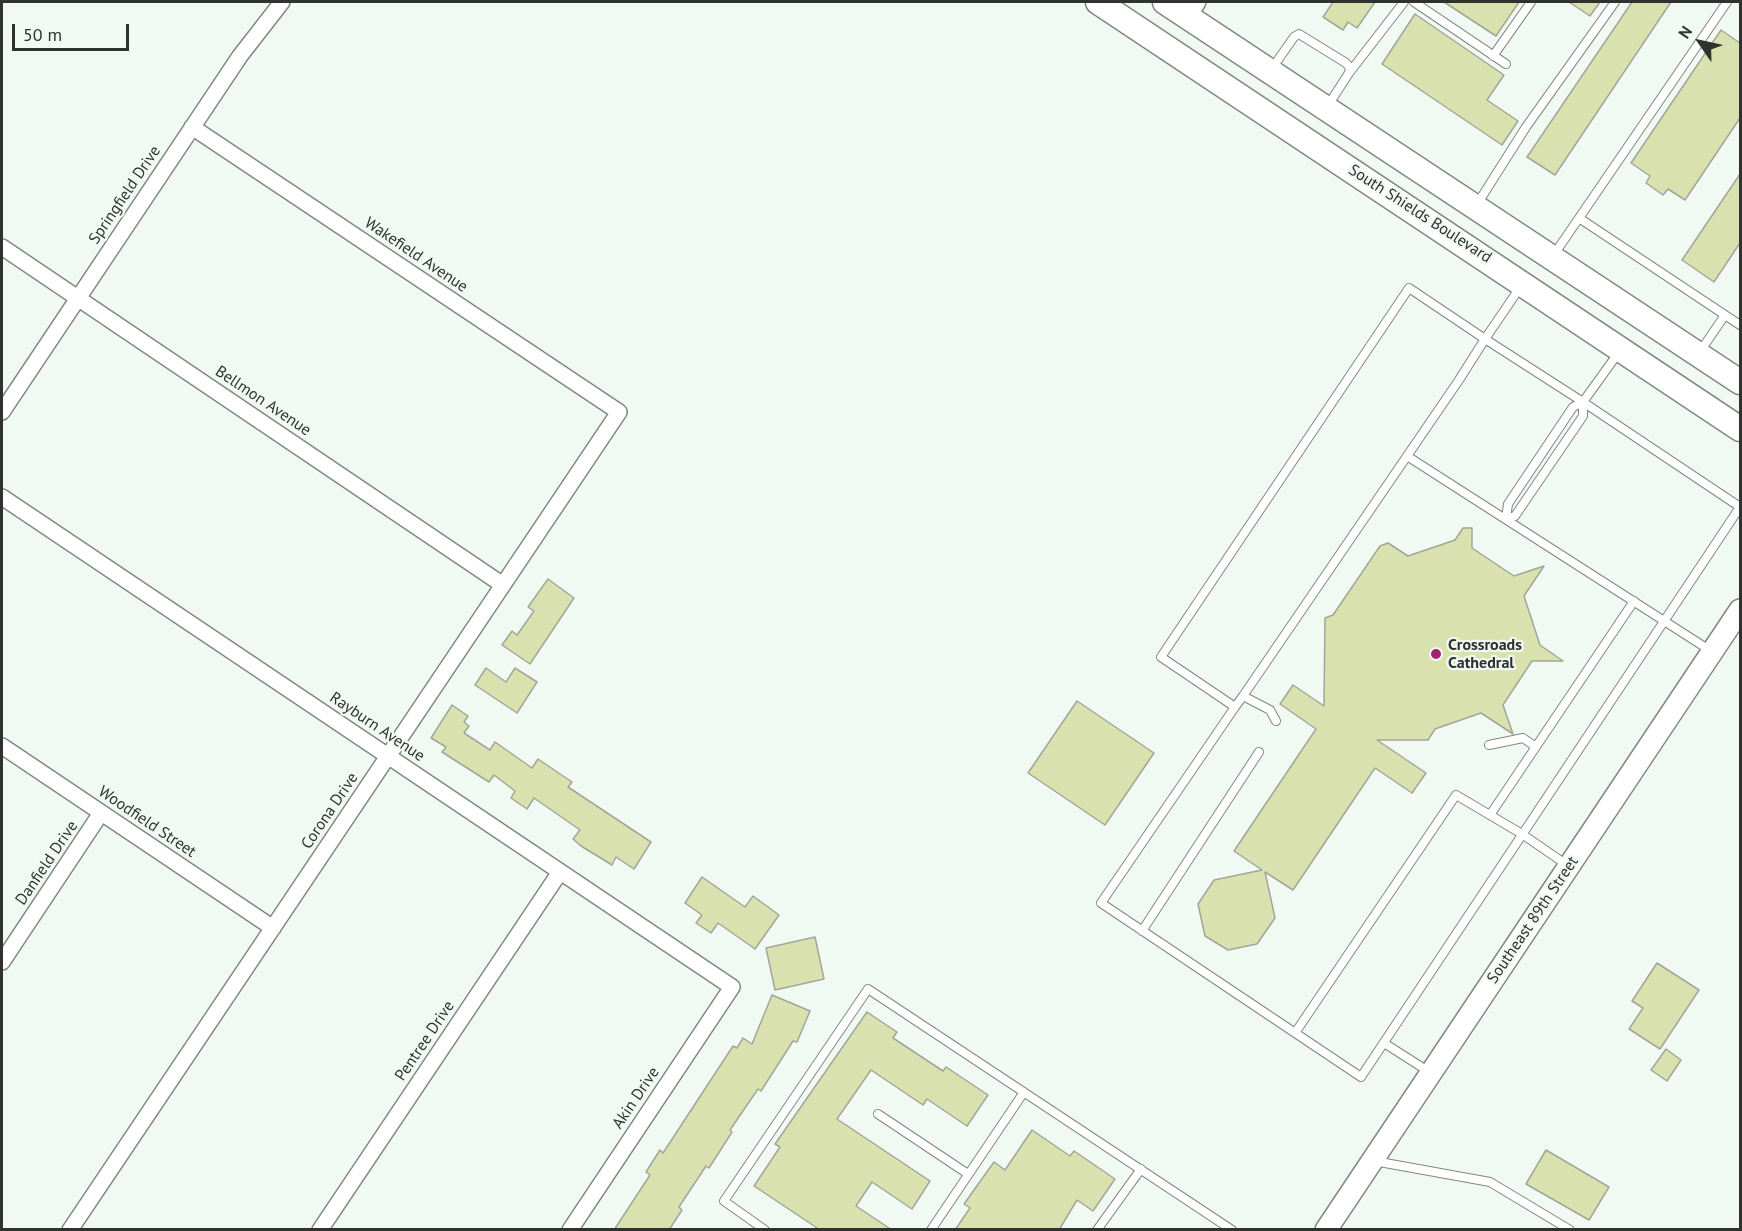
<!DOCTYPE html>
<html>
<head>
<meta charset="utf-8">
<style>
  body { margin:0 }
  #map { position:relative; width:1742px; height:1231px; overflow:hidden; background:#f1faf2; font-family:"PT Sans",sans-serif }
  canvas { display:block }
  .frame { position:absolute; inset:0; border:3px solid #2f322f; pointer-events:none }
  .north { position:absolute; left:1670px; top:12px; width:60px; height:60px; -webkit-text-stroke:4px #f1faf2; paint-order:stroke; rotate:304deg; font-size:16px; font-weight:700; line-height:24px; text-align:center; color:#2f322f }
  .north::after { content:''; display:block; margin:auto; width:21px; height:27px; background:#2f322f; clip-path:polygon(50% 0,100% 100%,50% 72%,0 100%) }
  .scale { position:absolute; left:12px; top:24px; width:117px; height:27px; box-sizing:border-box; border:3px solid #2f322f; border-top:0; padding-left:8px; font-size:18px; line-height:21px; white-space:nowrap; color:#2f322f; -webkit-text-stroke:4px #f1faf2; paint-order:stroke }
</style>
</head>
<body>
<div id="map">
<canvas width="1742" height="1231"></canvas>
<div class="frame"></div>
<div class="north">N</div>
<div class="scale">50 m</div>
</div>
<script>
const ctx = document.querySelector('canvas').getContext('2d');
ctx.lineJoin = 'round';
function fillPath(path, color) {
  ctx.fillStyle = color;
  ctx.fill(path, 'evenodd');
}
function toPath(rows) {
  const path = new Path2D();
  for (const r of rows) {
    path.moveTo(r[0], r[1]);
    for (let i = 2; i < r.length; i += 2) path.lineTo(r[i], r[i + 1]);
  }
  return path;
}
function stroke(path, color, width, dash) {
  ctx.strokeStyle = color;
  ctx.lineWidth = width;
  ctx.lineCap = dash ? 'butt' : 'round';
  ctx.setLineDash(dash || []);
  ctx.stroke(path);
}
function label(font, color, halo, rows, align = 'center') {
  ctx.font = font + ' "PT Sans",sans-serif';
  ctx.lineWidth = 4.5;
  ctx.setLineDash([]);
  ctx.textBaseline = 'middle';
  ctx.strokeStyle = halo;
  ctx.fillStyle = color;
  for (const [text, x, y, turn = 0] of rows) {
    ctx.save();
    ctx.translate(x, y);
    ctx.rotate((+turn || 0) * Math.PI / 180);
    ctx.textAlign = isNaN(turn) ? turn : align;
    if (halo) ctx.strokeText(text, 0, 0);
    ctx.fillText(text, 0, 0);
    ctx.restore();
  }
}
const building = toPath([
  [1333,2,1375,2,1357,28,1348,22,1343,30,1323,17,1333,2],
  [1444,2,1519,2,1496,36,1444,2],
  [1569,2,1600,2,1590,16,1569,2],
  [1632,2,1671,2,1555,175,1527,157,1632,2],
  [1415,14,1504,75,1487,100,1518,121,1502,145,1382,64,1415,14],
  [1721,30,1740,43,1740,118,1685,200,1668,189,1663,195,1646,183,1650,176,1631,163,1721,30],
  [1740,174,1740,243,1714,282,1682,260,1740,174],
  [1463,528,1472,528,1472,548,1514,576,1544,566,1524,596,1540,645,1563,661,1532,661,1503,705,1513,734,1481,713,1435,729,1428,740,1377,740,1426,773,1412,793,1375,768,1293,890,1265,872,1275,918,1257,944,1228,950,1205,936,1198,904,1214,880,1262,870,1234,851,1316,729,1280,704,1293,685,1324,706,1325,618,1333,615,1380,546,1388,543,1408,556,1455,540,1463,528],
  [548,579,574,598,530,664,502,645,512,631,517,635,534,611,528,607,548,579],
  [486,668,506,682,515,668,537,682,517,713,475,685,486,668],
  [1077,701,1154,753,1105,825,1028,773,1077,701],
  [452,705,468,716,464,722,469,726,464,733,490,750,495,742,532,768,538,759,572,782,568,787,651,842,634,869,616,857,612,865,581,846,573,839,580,830,534,798,527,809,511,798,515,791,494,775,489,782,442,752,446,747,431,738,452,705],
  [702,877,745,907,753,896,779,915,755,949,718,923,711,933,696,923,702,915,685,903,702,877],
  [815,937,824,979,775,990,766,948,815,937],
  [1657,963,1699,990,1660,1049,1629,1029,1643,1008,1632,1001,1657,963],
  [772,995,810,1011,797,1042,793,1041,761,1091,758,1089,730,1130,732,1132,709,1168,706,1166,679,1207,682,1210,669,1230,614,1230,650,1175,646,1172,660,1150,663,1153,733,1046,737,1048,743,1038,752,1044,772,995],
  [867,1012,897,1032,893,1038,943,1071,946,1067,988,1095,967,1126,927,1099,923,1105,871,1070,837,1119,930,1181,912,1209,872,1182,856,1206,892,1230,820,1230,754,1186,780,1147,775,1144,867,1012],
  [1666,1049,1681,1060,1667,1081,1651,1070,1666,1049],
  [1032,1130,1070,1156,1074,1151,1115,1179,1093,1211,1077,1200,1059,1230,955,1230,970,1208,964,1204,994,1162,1005,1170,1032,1130],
  [1546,1150,1609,1187,1589,1220,1526,1184,1546,1150]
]);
fillPath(building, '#d9e1ae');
stroke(building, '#a3a59b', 1.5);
const lane = toPath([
  [1414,2,1506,64],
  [1493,56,1531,2],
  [1271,70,1294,37,1299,34,1346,63,1350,68,1349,73,1327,107],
  [1349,73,1404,2],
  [1476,206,1526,127,1615,2],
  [1579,218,1740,325],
  [1553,256,1727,2],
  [1699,353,1725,315],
  [1583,402,1583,416,1515,516,1506,519,1508,504,1573,407,1583,402,1619,352],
  [1407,456,1711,651],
  [1243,696,1270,710,1276,721],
  [1235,707,1161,657,1409,288,1485,339,1583,402,1740,507,1361,1077,1101,903,1235,707,1243,696,1459,380,1485,339,1521,286],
  [1489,745,1523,738,1536,747],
  [1490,815,1634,601],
  [1142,931,1259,752],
  [1295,1033,1456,795,1522,834,1567,865],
  [1384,1043,1431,1073],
  [878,1114,968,1174],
  [1374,1161,1490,1182,1570,1230],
  [765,1230,724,1201,868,989,1232,1230],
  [931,1230,1024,1092],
  [1097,1230,1141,1169]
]);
const street = toPath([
  [1189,17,1198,2],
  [2,247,503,585],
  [2,412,240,56,282,2],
  [2,497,732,987,570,1230],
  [2,746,273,928],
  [2,962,101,813],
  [70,1230,619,412,192,127],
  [320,1230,560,872]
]);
const secondary = toPath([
  [1326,1230,1740,610]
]);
const primary = toPath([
  [1098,2,1740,429],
  [1165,2,1740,382]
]);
stroke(lane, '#818881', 10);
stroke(street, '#818881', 18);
stroke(secondary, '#818881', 24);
stroke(primary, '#818881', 27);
stroke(lane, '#fff', 8);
stroke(street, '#fff', 15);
stroke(secondary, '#fff', 21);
stroke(primary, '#fff', 24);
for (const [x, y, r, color] of [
  [1436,654,6,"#a12274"]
]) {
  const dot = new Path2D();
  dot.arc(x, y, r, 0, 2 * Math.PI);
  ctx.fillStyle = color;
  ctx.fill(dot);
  stroke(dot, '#f1faf2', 2);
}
label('16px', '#2f322f', '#f1faf2', [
  ["Springfield Drive",125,195,-56],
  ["South Shields Boulevard",1420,214,33],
  ["Wakefield Avenue",416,255,34],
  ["Bellmon Avenue",263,401,34],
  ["Rayburn Avenue",377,727,34],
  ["Corona Drive",330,811,-56],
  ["Woodfield Street",147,822,34],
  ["Danfield Drive",47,863,-56],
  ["Southeast 89th Street",1533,920,-56],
  ["Pentree Drive",425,1041,-56],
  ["Akin Drive",636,1098,-56]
]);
label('bold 16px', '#2f322f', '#f1faf2', [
  ["Crossroads",1448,645],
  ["Cathedral",1448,663]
], 'left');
</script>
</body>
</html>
